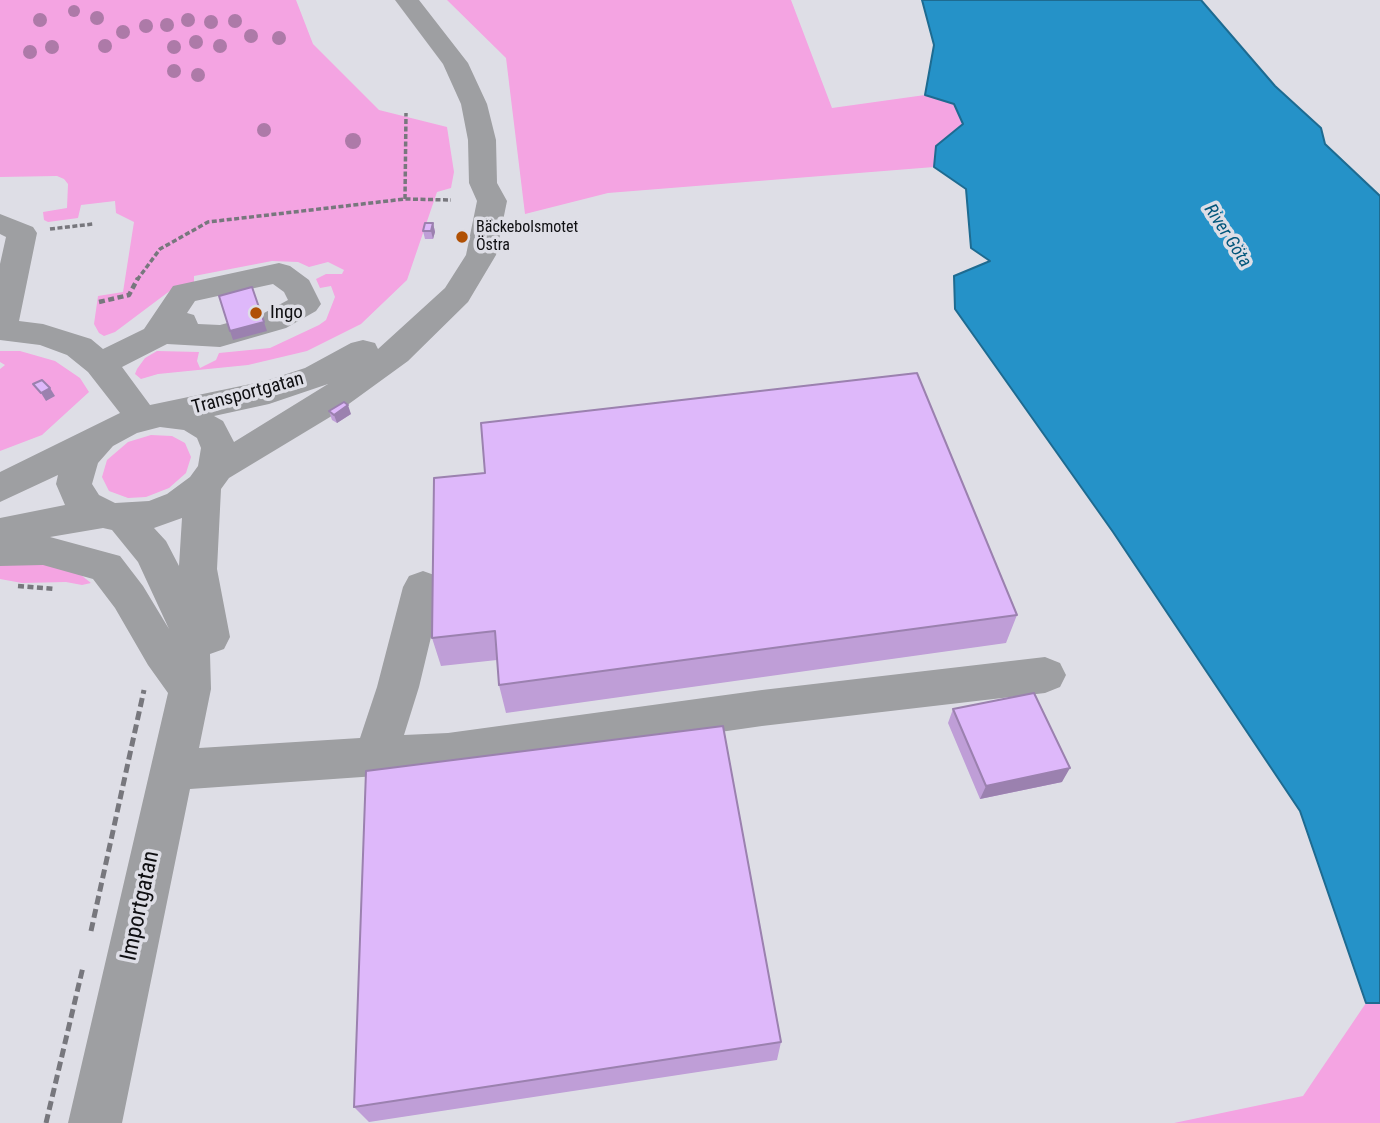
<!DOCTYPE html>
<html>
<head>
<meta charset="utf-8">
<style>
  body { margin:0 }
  canvas { display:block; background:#dedee6 }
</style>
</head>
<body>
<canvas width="1380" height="1123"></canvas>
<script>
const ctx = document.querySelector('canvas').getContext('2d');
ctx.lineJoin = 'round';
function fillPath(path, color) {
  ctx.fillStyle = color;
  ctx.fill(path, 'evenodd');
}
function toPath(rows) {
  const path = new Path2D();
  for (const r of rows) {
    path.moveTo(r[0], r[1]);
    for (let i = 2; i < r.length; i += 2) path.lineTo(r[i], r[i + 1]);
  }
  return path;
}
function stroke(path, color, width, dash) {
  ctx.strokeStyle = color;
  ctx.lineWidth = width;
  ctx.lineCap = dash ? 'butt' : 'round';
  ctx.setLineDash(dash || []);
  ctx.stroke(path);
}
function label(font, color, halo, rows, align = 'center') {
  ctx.font = font + ' "Roboto Condensed",sans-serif';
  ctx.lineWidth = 7;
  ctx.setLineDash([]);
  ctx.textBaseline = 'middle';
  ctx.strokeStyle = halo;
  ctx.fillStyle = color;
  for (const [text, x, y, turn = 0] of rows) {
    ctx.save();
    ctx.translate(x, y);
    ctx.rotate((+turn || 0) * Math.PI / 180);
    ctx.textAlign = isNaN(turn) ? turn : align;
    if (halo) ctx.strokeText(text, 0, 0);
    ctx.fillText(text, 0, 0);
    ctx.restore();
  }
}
fillPath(toPath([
  [0,0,296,0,313,44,379,110,447,127,454,172,451,188,437,192,407,280,361,324,307,351,248,365,158,374,141,379,135,374,137,369,145,358,157,351,199,352,197,361,200,368,216,360,219,353,270,348,319,325,326,320,335,297,331,286,320,288,316,279,326,274,342,274,344,270,328,262,309,267,298,262,272,261,194,276,194,283,171,290,115,332,104,336,99,333,94,324,98,296,123,292,134,222,116,213,115,201,81,205,78,218,48,222,44,220,43,212,67,208,68,184,64,179,57,176,0,177],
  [447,0,791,0,832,108,925,95,955,104,963,124,936,146,934,167,608,193,525,214,506,58],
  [0,351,20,351,55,361,80,378,89,392,42,435,0,451,0,369,5,365,0,362],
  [151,435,172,436,185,443,191,457,186,473,169,488,146,497,128,498,109,491,102,477,107,460,128,442],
  [0,561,34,561,81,575,91,583,82,585,66,582,22,583,0,579],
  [1366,1003,1380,1003,1380,1123,1174,1123,1303,1096]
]), '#f4a4e2');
const water = toPath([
  [922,0,1201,0,1275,86,1321,128,1325,144,1380,196,1380,1003,1366,1003,1300,811,1113,532,955,309,954,276,990,261,971,248,966,189,934,167,936,146,963,124,954,104,925,95,934,45,922,0]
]);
fillPath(water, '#2592c8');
stroke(water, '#1e6b91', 2);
stroke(toPath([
  [405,199,406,113],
  [50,229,93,224],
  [137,280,160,249,208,222,405,199,451,200]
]), '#77777d', 3.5, [5, 2.5]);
stroke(toPath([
  [99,302,129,295,138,278],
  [18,586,55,589]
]), '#77777d', 4.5, [6, 3.5]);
stroke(toPath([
  [91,931,144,690],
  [46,1123,83,967]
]), '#77777d', 5, [9, 4.5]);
fillPath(toPath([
  [395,0,419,0,468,63,487,104,496,140,497,183,507,201,496,255,468,302,408,361,335,414,229,478,221,489,217,569,230,637,224,649,210,654,211,689,199,748,360,738,377,687,403,587,409,576,423,571,437,576,443,587,419,687,404,735,448,733,762,690,1045,657,1060,663,1066,675,1060,687,1045,693,762,726,448,771,190,789,122,1123,68,1123,168,693,148,665,115,608,93,579,43,565,0,566,0,518,65,505,56,484,58,475,0,502,0,472,120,413,88,372,67,355,40,345,0,340,0,264,6,237,0,234,0,214,33,227,37,233,19,321,43,324,91,339,103,349,144,329,173,286,279,263,290,266,309,280,321,304,316,311,286,328,220,347,167,344,122,367,150,405,265,381,305,368,351,343,363,340,375,343,378,349,445,288,466,255,477,201,469,183,468,140,461,104,443,64,395,0],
  [273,284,284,292,288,300,264,313,220,325,198,324,194,315,187,313,195,301,273,284],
  [328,384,234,442,223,421,214,416,269,404,328,384],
  [160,427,184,430,197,438,201,448,198,466,190,477,167,494,149,501,115,503,99,495,92,484,98,463,113,446,137,433,160,427],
  [182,518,179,566,166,541,154,528,182,518],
  [103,528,112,530,138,562,169,629,143,586,120,556,50,537,103,528]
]), '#9e9fa2');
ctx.fillStyle = '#ad7aa8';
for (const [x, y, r] of [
  [74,11,6],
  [97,18,7],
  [40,20,7],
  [188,20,7],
  [235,21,7],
  [211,22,7],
  [167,25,7],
  [146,26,7],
  [123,32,7],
  [251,36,7],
  [279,38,7],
  [196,42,7],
  [105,46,7],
  [220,46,7],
  [52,47,7],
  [174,47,7],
  [30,52,7],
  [174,71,7],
  [198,75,7],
  [264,130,7],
  [353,141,8]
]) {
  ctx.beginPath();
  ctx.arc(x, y, r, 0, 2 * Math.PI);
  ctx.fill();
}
fillPath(toPath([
  [433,223,435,232,433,239,425,239,423,231],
  [329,411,351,414,337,423,332,420],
  [434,478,1017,615,1006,643,506,713,499,685,497,660,441,666,432,638],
  [953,709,1062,782,980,799,948,723],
  [781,1042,777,1060,369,1122,354,1107]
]), '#bf9ed7');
fillPath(toPath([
  [433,223,435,232,433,239,431,231],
  [255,296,267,331,233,340,230,331],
  [50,388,55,396,46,401,41,393],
  [348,405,351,414,337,423,334,415],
  [1070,768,1062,782,980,799,986,786]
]), '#9b81af');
const building = toPath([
  [425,223,433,223,431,231,423,231,425,223],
  [252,287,264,322,230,331,219,296,252,287],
  [917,373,1017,615,499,685,495,631,432,638,434,478,485,473,481,423,917,373],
  [42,380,50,388,41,393,33,384,42,380],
  [344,402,348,405,334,415,329,411,344,402],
  [1034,693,1070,768,986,786,953,709,1034,693],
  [723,726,781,1042,354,1107,366,771,723,726]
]);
fillPath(building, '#deb8fa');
stroke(building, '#9b81af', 2);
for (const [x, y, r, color] of [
  [462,237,7,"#b05004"],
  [256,313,7,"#b05004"]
]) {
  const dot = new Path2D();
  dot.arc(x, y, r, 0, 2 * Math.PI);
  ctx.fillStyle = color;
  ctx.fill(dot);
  stroke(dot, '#dedee6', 2.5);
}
label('16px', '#0f0f12', '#dedee6', [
  ["Bäckebolsmotet",476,228],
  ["Östra",476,246]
], 'left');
label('italic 18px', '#02567b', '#dedee6', [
  ["River Göta",1227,236,57]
]);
label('19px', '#0f0f12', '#dedee6', [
  ["Ingo",270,313]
], 'left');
label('19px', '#0f0f12', '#dedee6', [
  ["Transportgatan",248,394,-15]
]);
label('23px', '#0f0f12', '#dedee6', [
  ["Importgatan",141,906,-78]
]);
</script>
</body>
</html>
